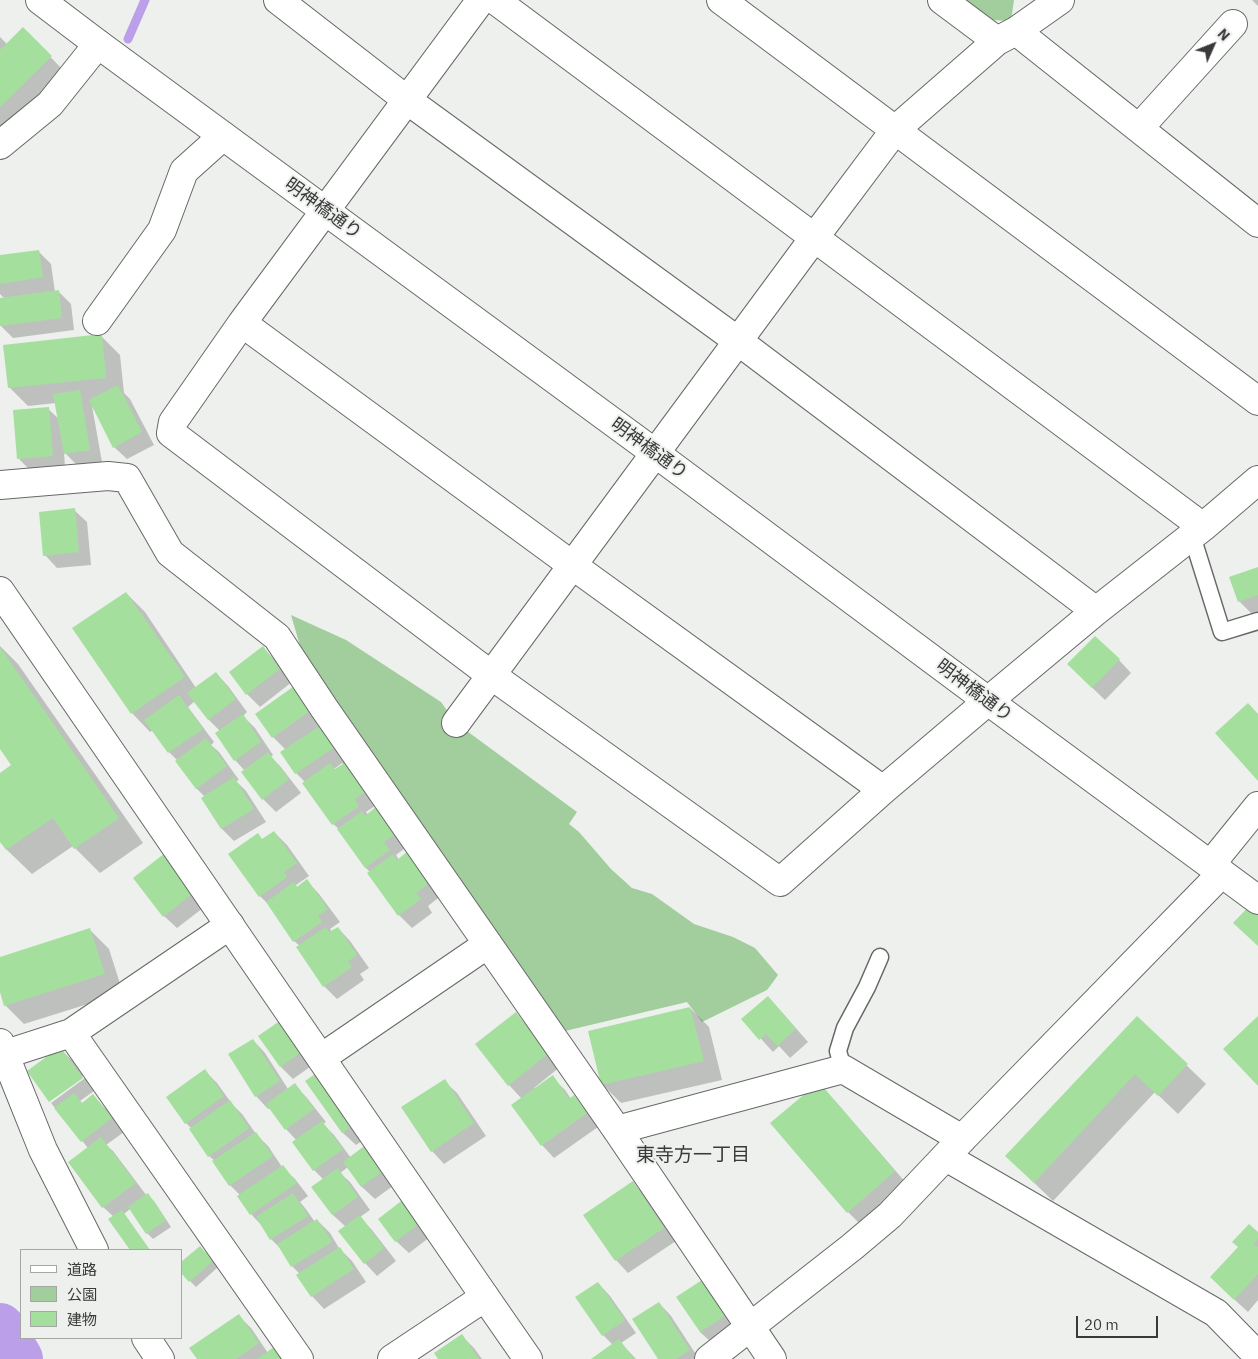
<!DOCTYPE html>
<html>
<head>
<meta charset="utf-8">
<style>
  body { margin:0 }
  #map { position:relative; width:1258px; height:1359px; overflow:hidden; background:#edf0ed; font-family:"IBM Plex Sans","Noto Sans JP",sans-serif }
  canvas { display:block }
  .legend { position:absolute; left:20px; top:1249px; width:162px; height:90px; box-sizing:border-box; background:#edf0ed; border:1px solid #a5a7a5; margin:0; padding:6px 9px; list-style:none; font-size:15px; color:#393a39 }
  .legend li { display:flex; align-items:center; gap:10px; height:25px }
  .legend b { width:25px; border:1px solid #a5a7a5 }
  .north { position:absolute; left:1188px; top:20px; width:50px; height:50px; -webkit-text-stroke:4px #edf0ed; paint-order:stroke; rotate:46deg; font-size:14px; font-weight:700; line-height:20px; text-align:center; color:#393a39 }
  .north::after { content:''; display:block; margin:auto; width:18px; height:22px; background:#393a39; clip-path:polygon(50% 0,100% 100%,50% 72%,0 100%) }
  .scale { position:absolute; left:1076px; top:1316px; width:82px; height:22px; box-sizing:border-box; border:2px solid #393a39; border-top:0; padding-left:6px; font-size:15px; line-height:18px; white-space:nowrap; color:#393a39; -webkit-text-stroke:4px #edf0ed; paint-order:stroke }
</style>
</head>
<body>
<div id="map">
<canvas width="1258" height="1359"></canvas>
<ul class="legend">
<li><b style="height:6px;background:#fff"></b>道路</li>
<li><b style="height:14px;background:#a2cd9d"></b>公園</li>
<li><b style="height:14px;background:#a4df9d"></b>建物</li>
</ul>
<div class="north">N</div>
<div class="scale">20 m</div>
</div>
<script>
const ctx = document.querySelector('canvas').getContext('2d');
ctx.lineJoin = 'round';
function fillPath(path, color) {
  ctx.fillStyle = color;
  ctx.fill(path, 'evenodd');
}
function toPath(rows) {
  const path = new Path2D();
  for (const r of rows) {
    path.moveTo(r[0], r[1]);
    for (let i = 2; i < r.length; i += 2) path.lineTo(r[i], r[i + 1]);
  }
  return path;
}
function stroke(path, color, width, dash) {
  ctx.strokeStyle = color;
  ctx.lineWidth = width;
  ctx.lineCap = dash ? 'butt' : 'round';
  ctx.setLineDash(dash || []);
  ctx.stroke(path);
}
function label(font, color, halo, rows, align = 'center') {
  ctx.font = font + ' "IBM Plex Sans","Noto Sans JP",sans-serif';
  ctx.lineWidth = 4;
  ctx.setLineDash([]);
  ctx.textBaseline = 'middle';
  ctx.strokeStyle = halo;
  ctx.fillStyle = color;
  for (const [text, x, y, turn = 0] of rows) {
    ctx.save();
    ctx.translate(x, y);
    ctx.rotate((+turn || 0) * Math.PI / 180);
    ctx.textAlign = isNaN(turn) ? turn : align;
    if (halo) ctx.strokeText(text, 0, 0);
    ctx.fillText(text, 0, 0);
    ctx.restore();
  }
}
fillPath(toPath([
  [956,0,1014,0,1011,21,991,20],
  [291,615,346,640,441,702,456,723,577,812,569,824,579,832,611,869,632,888,652,894,694,924,733,937,755,948,778,975,773,982,767,990,702,1022,687,1002,565,1031,303,656]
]), '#a2cd9d');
fillPath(toPath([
  [1252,0,1258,0,1258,6],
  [23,29,69,76,0,144,0,37,7,44],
  [38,251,51,264,55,292,58,291,71,304,74,330,13,338,0,325,0,299,5,299,0,294,0,257],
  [101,336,120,355,124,393,130,399,154,445,127,459,114,447,92,406,102,462,78,466,64,452,65,468,31,471,19,459,48,409,59,419,56,403,28,406,9,387],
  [74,510,87,522,91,565,57,568,45,555],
  [1258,568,1258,612,1252,614,1239,601],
  [126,593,145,612,196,688,216,673,228,686,247,712,243,716,255,728,273,755,271,757,280,766,301,793,276,812,263,799,243,773,245,771,235,760,220,731,208,719,195,701,188,707,214,742,211,745,219,752,239,780,236,781,246,791,266,822,234,841,222,829,202,798,205,797,197,789,177,761,178,761,169,752,153,730,150,732,132,713],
  [0,646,18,664,143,843,100,873,73,846,32,874,7,850,0,840,0,775,13,766,0,747],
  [263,648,276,661,292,682,260,707,247,694],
  [1119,660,1131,673,1105,700,1081,677],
  [296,686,350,758,344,762,358,776,378,804,366,812,368,815,377,808,408,846,396,855,399,860,408,853,442,895,428,906,432,913,412,928,399,915,369,874,370,872,365,867,339,829,333,824,305,782,296,773,286,750,273,737],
  [342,763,343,765,336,770,334,769],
  [274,832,287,845,309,876,296,885,297,888,307,881,319,894,340,922,330,929,332,932,338,928,350,941,369,968,360,974,364,980,337,999,324,986,300,946,294,941,269,905,260,896,263,840],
  [178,867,207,905,177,928,164,916],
  [90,930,109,949,123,993,24,1024,5,1005,0,988,0,958],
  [768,997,780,1010,808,1042,790,1058,779,1046,773,1052,743,1019],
  [690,1008,709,1027,722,1080,621,1103,602,1084],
  [515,1014,528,1026,560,1067,534,1088,535,1089,552,1077,565,1090,571,1099,573,1097,586,1110,598,1127,554,1158,542,1145,513,1105,522,1099,509,1085],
  [1137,1018,1206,1084,1178,1114,1155,1092,1053,1201,1026,1175],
  [284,1020,317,1062,293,1079,281,1067,260,1037],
  [253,1040,265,1053,288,1089,295,1085,307,1098,326,1122,323,1124,334,1135,351,1158,401,1180,375,1199,362,1187,348,1167,340,1173,350,1182,370,1210,360,1217,372,1230,396,1261,377,1276,365,1263,346,1227,333,1215,313,1188,324,1180,314,1170,297,1141,286,1129,270,1108,268,1109,256,1096],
  [60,1049,73,1061,83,1076,50,1100,50,1102,28,1072],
  [205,1071,217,1083,232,1104,242,1114,256,1134,268,1146,282,1167,295,1179,308,1196,300,1202,305,1208,315,1222,317,1220,330,1233,339,1248,352,1261,366,1282,324,1309,312,1296,300,1274,292,1266,282,1250,271,1239,263,1227,251,1214,240,1195,230,1185,215,1161,209,1156,192,1129,186,1123],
  [85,1078,94,1091,80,1101,83,1104,93,1096,106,1109,124,1132,106,1145,113,1151,147,1196,148,1195,154,1201,171,1227,153,1239,147,1233,130,1209,124,1214,150,1250,131,1250,110,1220,114,1217,103,1207,70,1162,88,1148,51,1103],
  [307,1081,371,1135,356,1145,343,1133],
  [444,1081,457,1093,486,1136,444,1164,432,1151,403,1107],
  [819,1084,837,1103,913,1191,867,1231,848,1212],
  [633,1183,645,1196,676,1241,628,1273,616,1260],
  [409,1197,438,1231,409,1253,396,1241],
  [1258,1234,1258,1300,1248,1312,1224,1290],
  [206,1253,218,1267,196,1287,190,1281],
  [702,1281,737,1328,713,1344,700,1332],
  [598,1283,610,1296,636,1333,621,1343,636,1359,593,1359,613,1345,603,1335],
  [659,1303,671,1316,699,1359,659,1359],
  [239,1316,251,1328,268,1353,273,1349,283,1359,198,1359],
  [462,1336,474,1348,482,1359,439,1359]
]), '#0003');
stroke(toPath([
  [128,39,145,0]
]), '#bc9fe9', 9);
stroke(toPath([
  [0,1328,18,1359]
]), '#bc9fe9', 50);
fillPath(toPath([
  [23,27,52,56,0,107,0,50],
  [39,250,43,277,0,284,0,255],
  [59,290,62,318,0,326,0,298],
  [102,334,106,378,8,388,3,345],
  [118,385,142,432,113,448,89,400],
  [80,390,90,450,64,454,53,394],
  [49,407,53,456,17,459,13,410],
  [75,508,79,552,43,556,39,512],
  [1258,567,1258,595,1238,602,1229,577],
  [126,592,185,677,131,714,72,628],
  [1095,636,1120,659,1092,688,1067,664],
  [263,646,280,669,246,695,229,672],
  [0,647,119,818,74,849,53,818,6,850,0,842,0,773,11,765,0,749],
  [216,672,236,699,208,720,187,693],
  [297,684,314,708,272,738,255,714],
  [179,695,203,729,168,753,144,720],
  [1248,703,1258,714,1258,781,1215,733],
  [243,714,261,742,234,761,215,733],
  [323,724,338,745,295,774,280,752],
  [206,738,227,766,196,789,175,761],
  [268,752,289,779,262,800,241,772],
  [346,762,367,791,355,799,359,806,332,825,302,783,330,763,335,769],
  [234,777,254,809,221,829,201,798],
  [377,806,397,833,384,842,390,850,365,868,337,829,362,811,365,816],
  [274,831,297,863,284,872,287,877,259,897,228,854,258,833,262,839],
  [408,851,431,882,416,893,421,899,398,916,367,873,393,854,397,860],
  [165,853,196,891,163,917,133,878],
  [307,879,328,909,318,916,322,922,293,942,266,902,294,882,297,887],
  [1252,903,1258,908,1258,946,1233,923],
  [326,927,329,932,338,927,357,955,348,961,352,967,323,987,296,947],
  [90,928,105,974,4,1006,0,992,0,957],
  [768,996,796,1029,777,1046,766,1034,759,1040,741,1019],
  [690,1007,704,1061,601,1085,588,1031],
  [516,1012,548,1054,508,1086,475,1044],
  [1137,1016,1188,1064,1158,1096,1135,1074,1034,1183,1005,1156],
  [1258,1016,1258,1086,1223,1049],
  [284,1018,306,1049,280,1067,258,1036],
  [253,1039,280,1081,255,1097,228,1054],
  [60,1047,83,1078,49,1102,27,1071],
  [205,1069,224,1096,185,1124,166,1097],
  [322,1069,359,1121,342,1133,305,1081],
  [553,1075,569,1099,574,1095,587,1113,541,1146,511,1105],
  [445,1079,474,1123,431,1152,401,1107],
  [819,1082,895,1171,847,1213,770,1123],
  [295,1083,314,1109,285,1130,266,1104],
  [74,1093,82,1103,93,1094,112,1118,81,1142,54,1108],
  [230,1100,249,1128,208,1157,189,1129],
  [322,1121,343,1149,313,1171,292,1142],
  [256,1132,273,1156,229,1186,212,1161],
  [101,1137,136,1183,102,1208,68,1162],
  [371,1141,390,1166,361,1187,343,1162],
  [283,1165,297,1183,250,1215,237,1196],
  [338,1168,358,1197,332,1215,311,1187],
  [633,1181,664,1228,615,1261,583,1215],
  [148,1193,166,1220,146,1234,128,1207],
  [293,1193,308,1216,270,1240,256,1217],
  [409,1195,427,1218,395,1242,378,1219],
  [122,1210,149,1249,147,1250,130,1250,108,1219],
  [360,1215,384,1248,364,1264,338,1231],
  [317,1219,332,1242,291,1267,277,1244],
  [1249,1224,1258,1232,1258,1239,1254,1244,1258,1247,1258,1274,1234,1300,1210,1277,1238,1247,1232,1242],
  [200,1246,213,1261,189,1282,181,1273,181,1262],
  [340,1247,354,1269,311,1297,296,1275],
  [702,1280,726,1315,700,1332,676,1297],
  [598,1282,625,1320,602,1336,575,1297],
  [659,1302,690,1350,676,1359,658,1359,632,1319],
  [239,1314,259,1343,236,1359,197,1359,189,1348],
  [462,1334,479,1359,438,1359,434,1353],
  [619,1339,634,1359,591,1359],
  [274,1347,282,1359,257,1359]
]), '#a4df9d');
const service = toPath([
  [1192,536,1222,632,1258,621],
  [843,1069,838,1051,845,1028,867,987,880,957]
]);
const minor = toPath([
  [278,0,407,100,738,341,1096,611],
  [481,0,242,323,173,422,171,433,491,675,780,882,883,790,988,701,1096,611,1203,527,1258,480],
  [495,0,1203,527],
  [721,0,1258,401],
  [942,0,997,41],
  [1016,31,1258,223],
  [1139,128,1233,24],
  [0,145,50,104,98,44],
  [97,321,162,230,184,171,223,136],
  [242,323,572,565,883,790],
  [0,485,108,476,127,478,170,553,277,637,324,708,617,1130,772,1359],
  [456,723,814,238,895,130,997,41,1016,31,1060,0],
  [1211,864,1258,806],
  [71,1033,299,1359],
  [0,1043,43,1150,94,1250],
  [0,1056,71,1033,230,925],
  [321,1058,488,944],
  [617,1130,843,1069,962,1139],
  [946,1157,1216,1313,1258,1356],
  [146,1338,160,1359],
  [392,1359,485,1297]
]);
const tertiary = toPath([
  [40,0,98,44,655,453,988,701,1258,900],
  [0,591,485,1297,528,1359],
  [709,1359,852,1247,890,1215,962,1139,1222,873]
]);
stroke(service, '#666966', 19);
stroke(minor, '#666966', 30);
stroke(tertiary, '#666966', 30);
stroke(service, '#fff', 16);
stroke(minor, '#fff', 28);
stroke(tertiary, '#fff', 28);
label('18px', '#393a39', '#edf0ed', [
  ["明神橋通り",323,209,36],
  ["明神橋通り",649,449,36],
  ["明神橋通り",974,691,37]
]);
label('19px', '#393a39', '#edf0ed', [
  ["東寺方一丁目",693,1156]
]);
</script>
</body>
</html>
